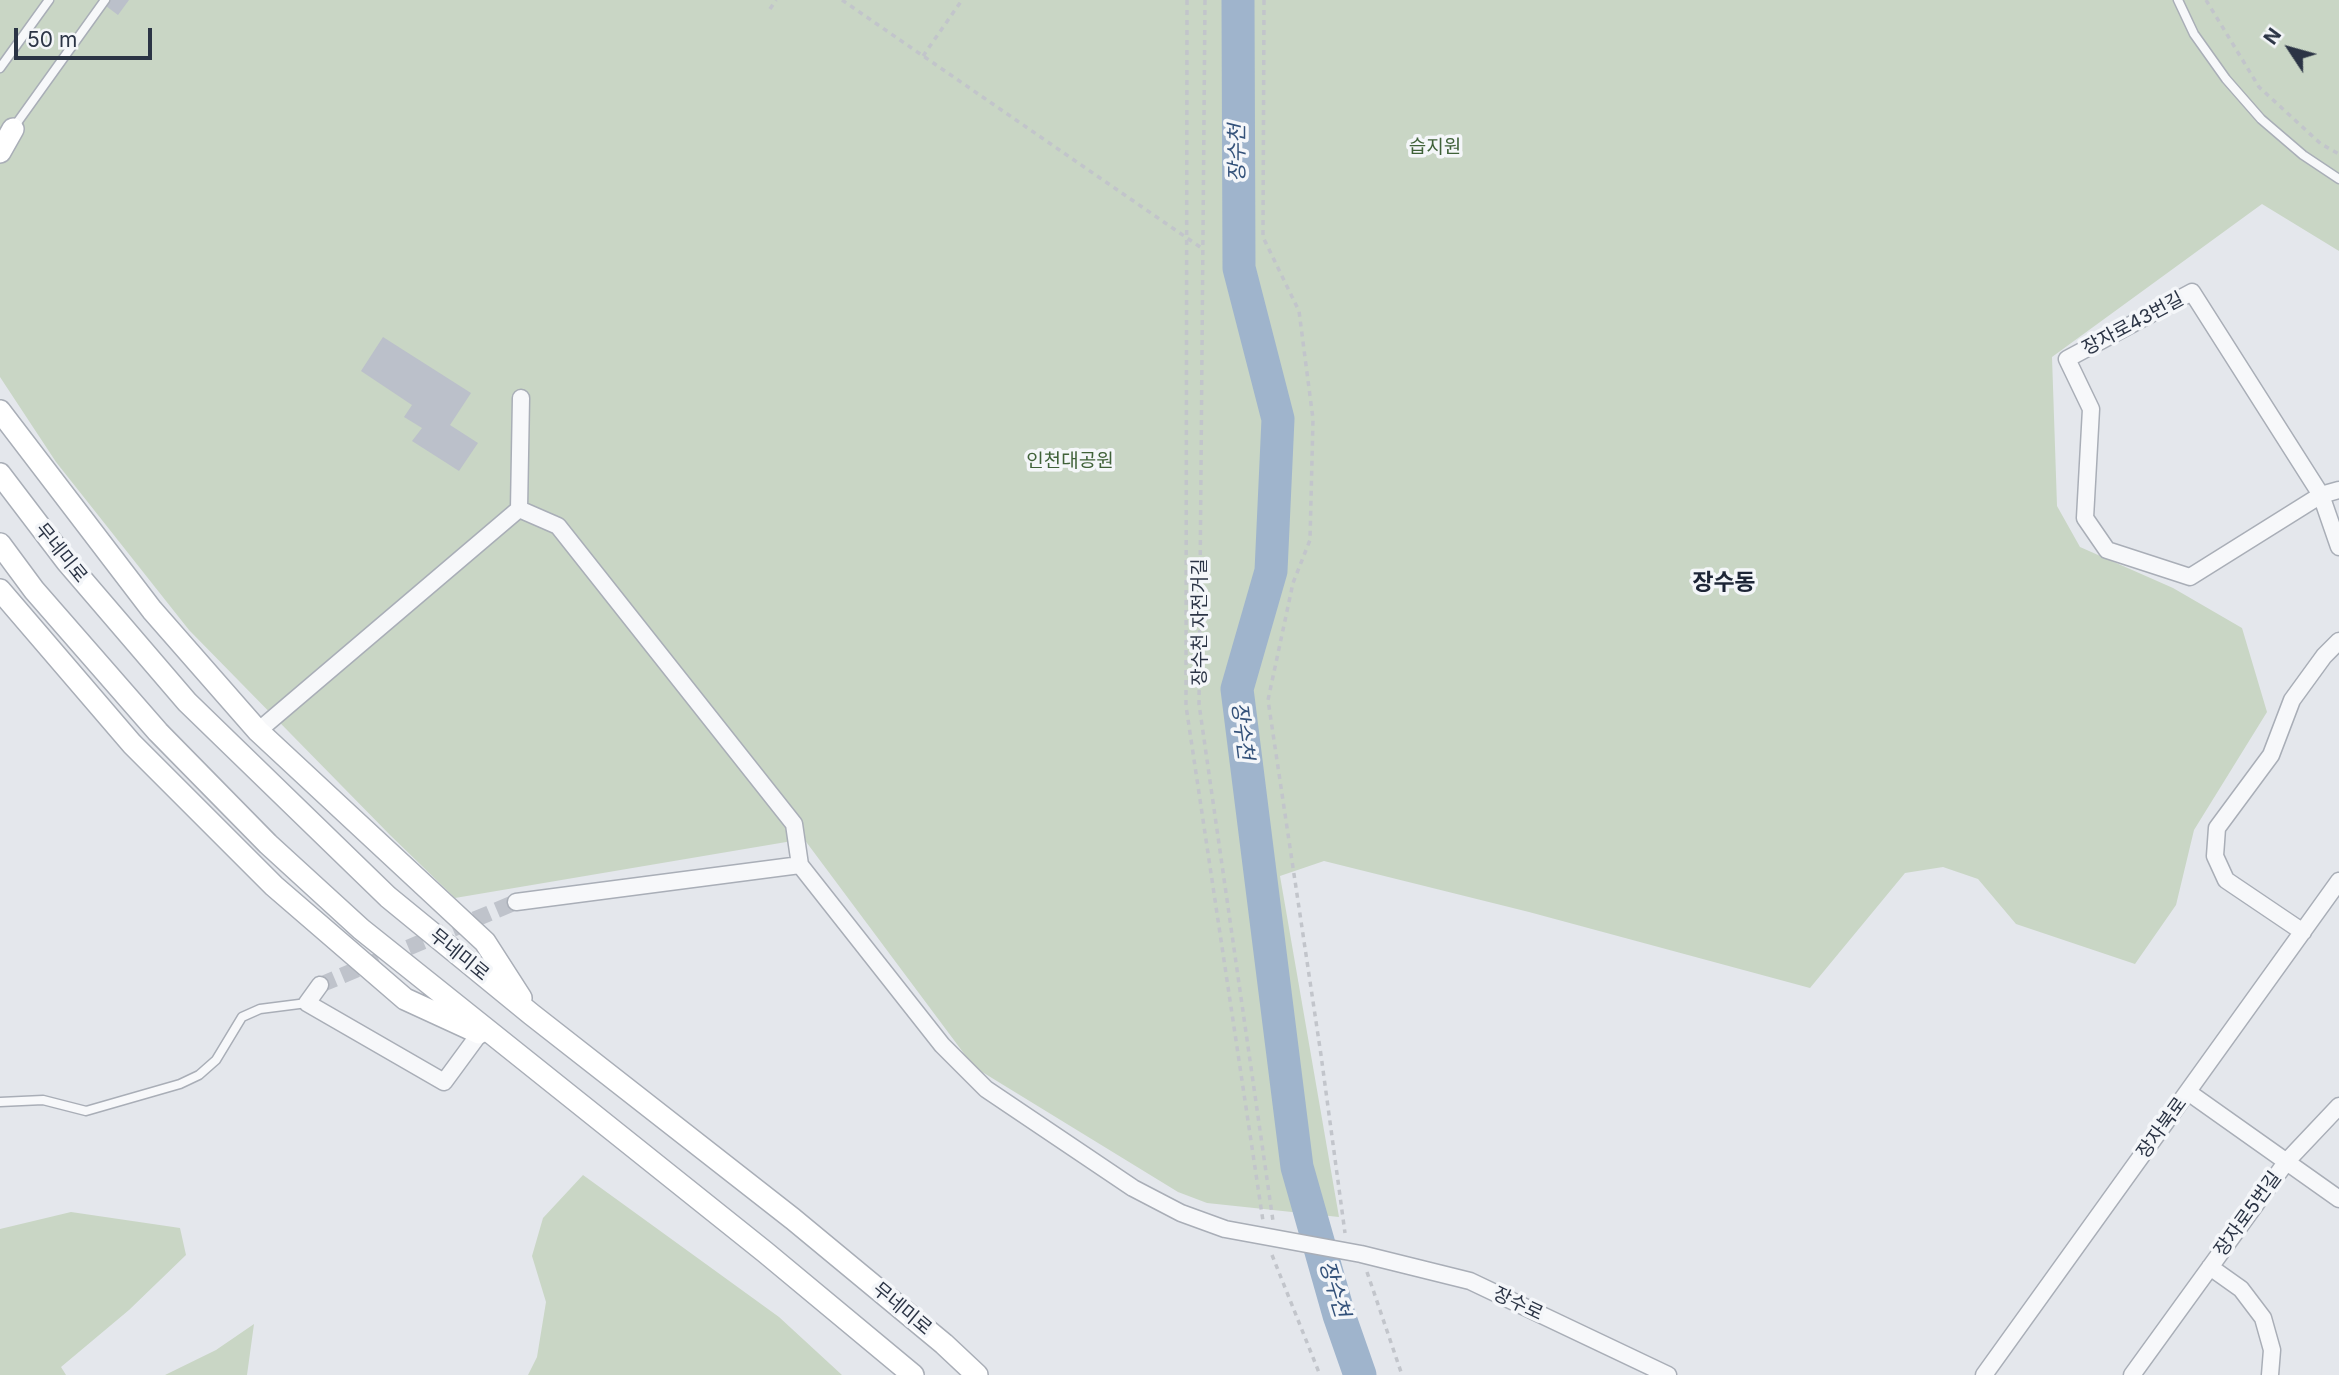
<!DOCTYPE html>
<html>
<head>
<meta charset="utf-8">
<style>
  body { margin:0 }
  #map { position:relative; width:2339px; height:1375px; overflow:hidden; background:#e4e7ec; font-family:Inter,sans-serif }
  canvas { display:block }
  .north { position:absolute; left:2255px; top:14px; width:70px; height:70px; -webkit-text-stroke:5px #f4f6f9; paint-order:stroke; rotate:306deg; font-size:19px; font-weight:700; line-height:28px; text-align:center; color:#2b3445 }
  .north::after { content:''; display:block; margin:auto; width:24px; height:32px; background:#2b3445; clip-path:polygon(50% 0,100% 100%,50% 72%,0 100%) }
  .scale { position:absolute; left:14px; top:28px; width:138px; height:32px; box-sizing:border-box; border:4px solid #2b3445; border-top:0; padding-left:9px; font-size:21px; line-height:24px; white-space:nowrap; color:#2b3445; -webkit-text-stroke:5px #f4f6f9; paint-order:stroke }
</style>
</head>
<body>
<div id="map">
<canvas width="2339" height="1375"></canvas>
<div class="north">N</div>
<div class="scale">50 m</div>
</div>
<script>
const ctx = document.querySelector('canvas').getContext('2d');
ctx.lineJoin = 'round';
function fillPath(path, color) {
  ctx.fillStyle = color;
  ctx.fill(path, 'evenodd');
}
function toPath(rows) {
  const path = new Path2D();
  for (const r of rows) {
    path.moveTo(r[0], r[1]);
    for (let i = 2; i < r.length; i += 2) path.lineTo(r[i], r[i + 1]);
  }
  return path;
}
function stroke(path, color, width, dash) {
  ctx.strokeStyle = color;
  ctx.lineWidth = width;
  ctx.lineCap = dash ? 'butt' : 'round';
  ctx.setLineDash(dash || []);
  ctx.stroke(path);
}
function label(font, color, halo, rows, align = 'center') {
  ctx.font = font + ' Inter,"Noto Sans KR",sans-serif';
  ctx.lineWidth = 7;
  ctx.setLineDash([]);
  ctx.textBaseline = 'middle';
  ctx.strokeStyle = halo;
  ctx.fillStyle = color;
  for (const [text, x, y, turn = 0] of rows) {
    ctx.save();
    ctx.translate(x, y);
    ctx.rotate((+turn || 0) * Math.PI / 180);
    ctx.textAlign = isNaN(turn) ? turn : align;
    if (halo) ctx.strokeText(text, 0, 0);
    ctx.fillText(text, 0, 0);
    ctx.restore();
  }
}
fillPath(toPath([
  [0,0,2339,0,2339,251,2262,204,2052,357,2057,506,2080,547,2173,588,2242,628,2267,712,2194,830,2176,905,2135,964,2016,924,1978,879,1943,867,1905,873,1810,988,1529,912,1324,861,1280,876,1339,1217,1207,1203,1178,1192,974,1067,804,839,455,898,390,835,189,630,56,462,0,377],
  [583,1175,779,1317,842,1375,528,1375,537,1357,546,1302,532,1256,543,1218],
  [71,1212,180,1228,186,1255,129,1310,61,1367,66,1375,0,1375,0,1229],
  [254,1324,247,1375,165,1375,216,1350]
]), '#c9d6c5');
stroke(toPath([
  [1238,0,1239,268,1278,419,1271,571,1237,689,1297,1167,1339,1315,1360,1375]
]), '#9fb4cc', 33);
fillPath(toPath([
  [98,0,129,0,118,15],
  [383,337,471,393,450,425,478,443,459,471,412,441,422,428,404,417,412,405,361,371]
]), '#bbc0ca');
stroke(toPath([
  [320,985,516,902]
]), '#bfc3cb', 16, [16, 8]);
const service = toPath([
  [2178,0,2194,34,2226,79,2261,119,2303,155,2339,179],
  [0,68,49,0],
  [14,127,105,0],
  [0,1102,43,1100,86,1111,180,1084,199,1075,216,1060,242,1017,260,1009,307,1003]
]);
const minor = toPath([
  [2339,490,2321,495,2190,577,2107,550,2085,518,2091,409,2067,359,2192,292,2321,495,2339,547],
  [519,509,558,526,794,824,800,865],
  [258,731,519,509,521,398],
  [516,902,800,865,942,1045,986,1089,1133,1188,1181,1213,1225,1229,1361,1254,1470,1281,1668,1375],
  [2303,932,2226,880,2215,856,2217,828,2271,755,2292,700,2324,656,2339,641],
  [320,985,307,1003,444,1082,480,1033],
  [2188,1092,2339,1199],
  [2210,1267,2241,1289,2263,1318,2272,1350,2270,1375],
  [1984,1375,2339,881],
  [2132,1375,2287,1161,2339,1106]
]);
const secondary = toPath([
  [0,152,13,129],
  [0,411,152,610,258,731,485,942,521,998],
  [0,474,67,562,187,702,388,897,531,1014,793,1219,944,1344,977,1375],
  [0,544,34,590,158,732,268,844,361,929,765,1252,913,1375],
  [0,590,132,744,274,886,405,999,479,1033]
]);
stroke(service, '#a9aeb7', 11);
stroke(minor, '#a9aeb7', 19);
stroke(secondary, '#a9aeb7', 24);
stroke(toPath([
  [842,0,1203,249],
  [1187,0,1186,706,1263,1221],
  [1205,0,1199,704,1273,1221],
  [1264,0,1263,237,1299,311,1313,419,1310,540,1293,583,1268,700,1321,1055,1345,1233],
  [2206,0,2259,87,2321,144,2339,154],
  [770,9,776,0],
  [923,56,962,0],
  [1272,1255,1320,1375],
  [1367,1272,1402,1375]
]), '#c2c5cb', 3.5, [5, 5]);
stroke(service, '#f7f8fa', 8);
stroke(minor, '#f7f8fa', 16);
stroke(secondary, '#fff', 21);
label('19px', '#3f6138', '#f4f6f9', [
  ["습지원",1435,147],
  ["인천대공원",1070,461]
]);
label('19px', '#2b3445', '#f4f6f9', [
  ["장자로43번길",2133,324,-28],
  ["무네미로",61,553,51],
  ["장수천 자전거길",1200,622,-90],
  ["무네미로",459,955,39],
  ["장자북로",2162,1128,-54],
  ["장자로5번길",2248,1214,-54],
  ["장수로",1518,1304,25],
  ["무네미로",902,1309,40]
]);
label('italic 21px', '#34527a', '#f4f6f9', [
  ["장수천",1238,153,-90],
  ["장수천",1242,731,83],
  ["장수천",1334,1289,73]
]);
label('bold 23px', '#1d2536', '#f4f6f9', [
  ["장수동",1724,583]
]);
</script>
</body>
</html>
